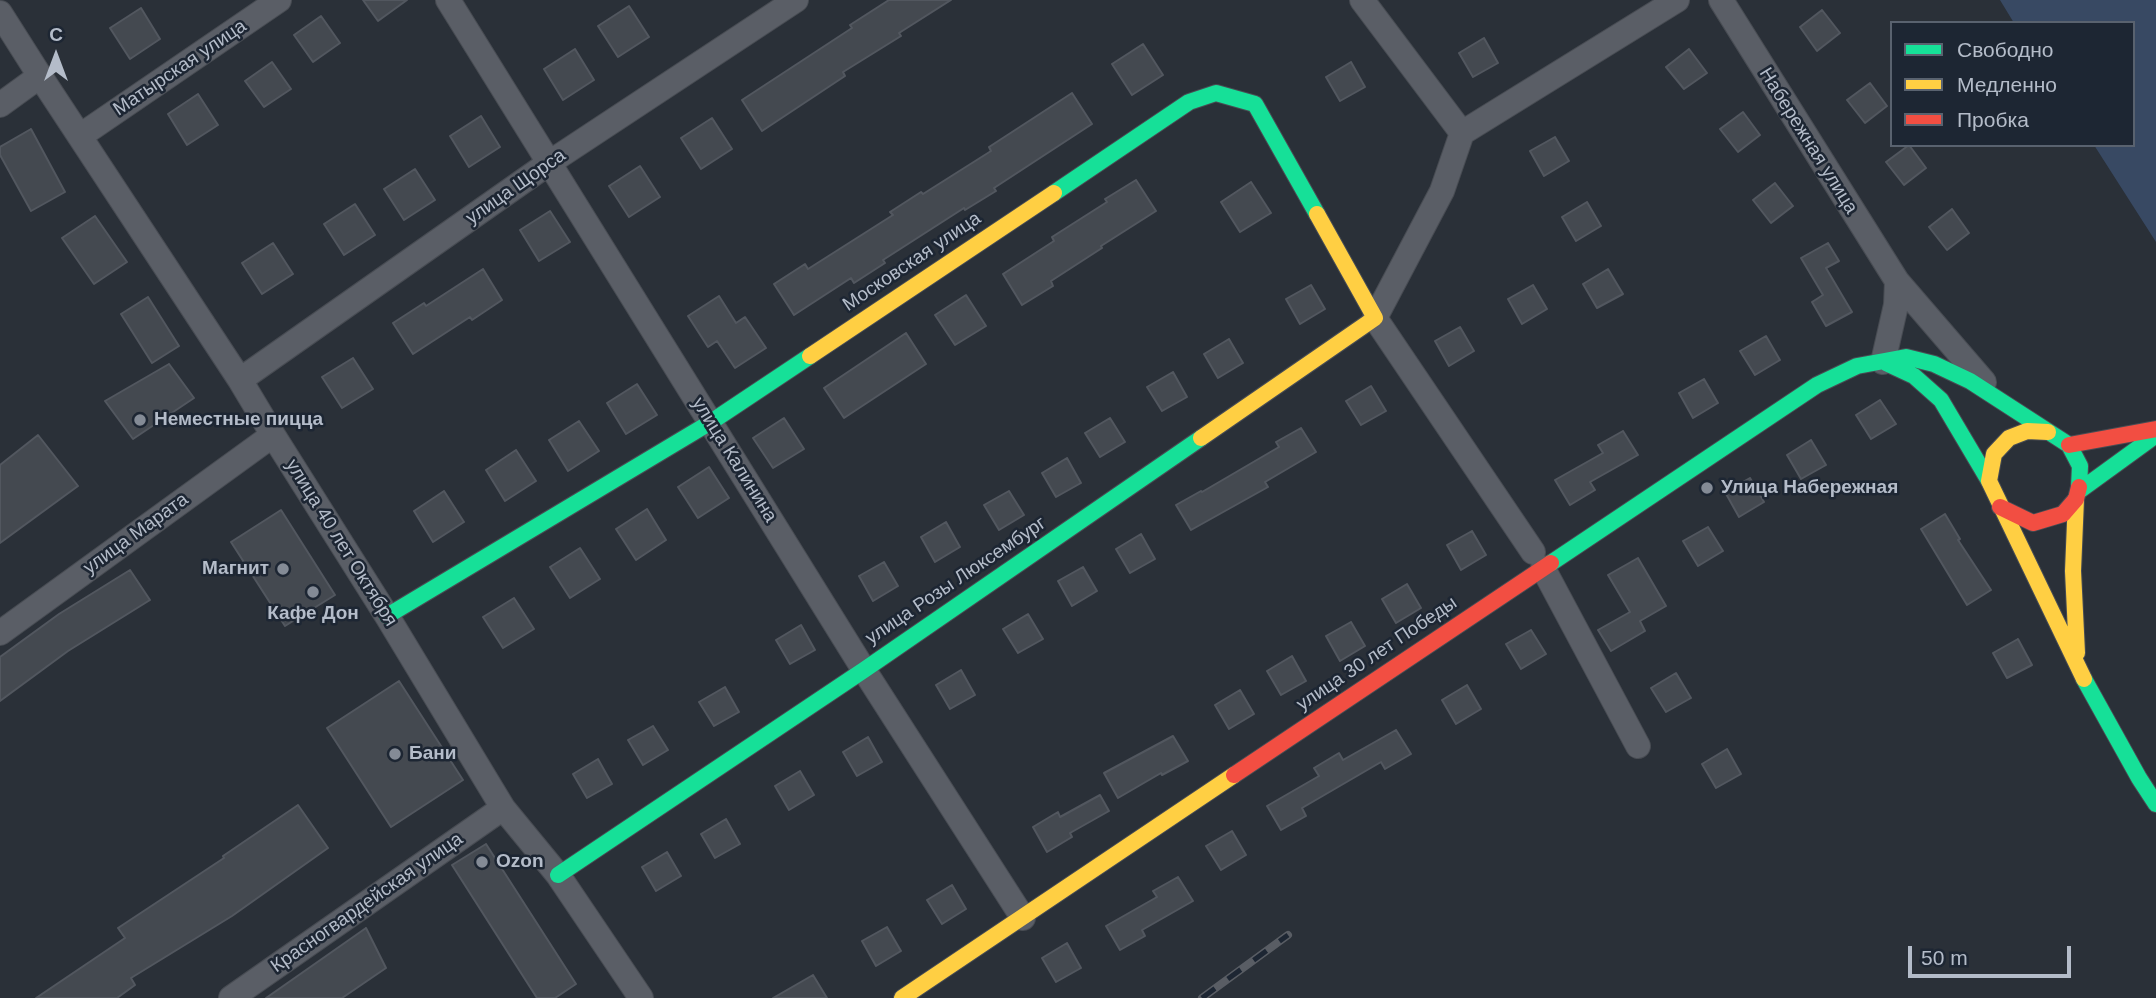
<!DOCTYPE html>
<html>
<head>
<meta charset="utf-8">
<style>
  body { margin:0 }
  #map { position:relative; width:2156px; height:998px; overflow:hidden; background:#2a3038; font-family:Arial,sans-serif }
  canvas { display:block }
  .legend { position:absolute; left:1890px; top:21px; width:245px; height:126px; box-sizing:border-box; background:#1d2633; border:2px solid #59626f; margin:0; padding:9px 12px; list-style:none; font-size:21px; color:#b4bcc9 }
  .legend li { display:flex; align-items:center; gap:14px; height:35px }
  .legend b { width:35px; border:2px solid #59626f }
  .north { position:absolute; left:21px; top:21px; width:70px; height:70px; -webkit-text-stroke:5px #1d2633; paint-order:stroke; rotate:0deg; font-size:19px; font-weight:700; line-height:28px; text-align:center; color:#b4bcc9 }
  .north::after { content:''; display:block; margin:auto; width:24px; height:32px; background:#b4bcc9; clip-path:polygon(50% 0,100% 100%,50% 72%,0 100%) }
  .scale { position:absolute; left:1908px; top:946px; width:163px; height:32px; box-sizing:border-box; border:4px solid #b4bcc9; border-top:0; padding-left:9px; font-size:21px; line-height:24px; white-space:nowrap; color:#b4bcc9; -webkit-text-stroke:5px #1d2633; paint-order:stroke }
</style>
</head>
<body>
<div id="map">
<canvas width="2156" height="998"></canvas>
<ul class="legend">
<li><b style="height:9px;background:#16e098"></b>Свободно</li>
<li><b style="height:9px;background:#ffcf43"></b>Медленно</li>
<li><b style="height:9px;background:#f24e42"></b>Пробка</li>
</ul>
<div class="north">С</div>
<div class="scale">50 m</div>
</div>
<script>
const ctx = document.querySelector('canvas').getContext('2d');
ctx.lineJoin = 'round';
function fillPath(path, color) {
  ctx.fillStyle = color;
  ctx.fill(path, 'evenodd');
}
function toPath(rows) {
  const path = new Path2D();
  for (const r of rows) {
    path.moveTo(r[0], r[1]);
    for (let i = 2; i < r.length; i += 2) path.lineTo(r[i], r[i + 1]);
  }
  return path;
}
function stroke(path, color, width, dash) {
  ctx.strokeStyle = color;
  ctx.lineWidth = width;
  ctx.lineCap = dash ? 'butt' : 'round';
  ctx.setLineDash(dash || []);
  ctx.stroke(path);
}
function label(font, color, halo, rows, align = 'center') {
  ctx.font = font + ' Arial,sans-serif';
  ctx.lineWidth = 5;
  ctx.setLineDash([]);
  ctx.textBaseline = 'middle';
  ctx.strokeStyle = halo;
  ctx.fillStyle = color;
  for (const [text, x, y, turn = 0] of rows) {
    ctx.save();
    ctx.translate(x, y);
    ctx.rotate((+turn || 0) * Math.PI / 180);
    ctx.textAlign = isNaN(turn) ? turn : align;
    if (halo) ctx.strokeText(text, 0, 0);
    ctx.fillText(text, 0, 0);
    ctx.restore();
  }
}
fillPath(toPath([
  [2000,0,2156,0,2156,242,2094,145,2133,145,2133,23,2014,23]
]), '#384963');
const building = toPath([
  [363,0,407,0,378,21,363,0],
  [889,0,951,0,899,33,901,36,843,72,845,76,762,131,742,100,852,28,850,25,889,0],
  [629,6,649,37,618,57,598,26,629,6],
  [141,8,160,39,130,59,110,28,141,8],
  [1822,10,1840,33,1817,51,1800,27,1822,10],
  [321,16,340,43,313,62,294,35,321,16],
  [1484,38,1498,63,1473,77,1459,53,1484,38],
  [1143,44,1163,75,1132,95,1112,64,1143,44],
  [575,49,594,80,563,100,544,69,575,49],
  [1689,49,1707,73,1684,89,1666,67,1689,49],
  [272,62,291,89,264,107,245,81,272,62],
  [1351,62,1365,87,1340,101,1326,77,1351,62],
  [1870,83,1887,106,1865,123,1847,100,1870,83],
  [1072,93,1092,124,994,188,996,191,965,210,964,208,883,260,885,263,854,283,851,278,794,315,774,284,805,264,808,269,893,215,890,212,921,192,923,194,991,151,989,147,1072,93],
  [198,94,218,125,187,145,168,114,198,94],
  [1743,112,1760,135,1738,152,1720,129,1743,112],
  [481,116,500,147,469,167,450,136,481,116],
  [712,118,732,149,701,169,681,138,712,118],
  [31,129,65,192,31,211,0,155,0,147,31,129],
  [1555,137,1569,161,1544,176,1530,151,1555,137],
  [1909,145,1926,168,1904,185,1886,162,1909,145],
  [640,166,660,197,629,217,609,186,640,166],
  [415,169,435,200,404,220,384,189,415,169],
  [1136,180,1156,211,1101,246,1102,248,1051,281,1053,286,1022,305,1003,274,1054,241,1052,237,1107,202,1105,199,1136,180],
  [1251,182,1271,213,1240,232,1221,202,1251,182],
  [1775,183,1793,206,1771,223,1753,200,1775,183],
  [1587,202,1601,226,1576,241,1562,217,1587,202],
  [355,204,375,235,344,255,324,224,355,204],
  [1952,209,1969,233,1947,250,1929,227,1952,209],
  [550,211,570,242,539,261,520,230,550,211],
  [95,216,127,262,94,284,62,238,95,216],
  [273,243,293,274,262,294,242,263,273,243],
  [1828,243,1839,261,1826,268,1852,312,1826,326,1812,302,1823,295,1801,258,1828,243],
  [483,269,502,300,472,320,470,317,413,354,393,323,424,303,426,306,483,269],
  [1608,269,1623,294,1597,308,1583,284,1608,269],
  [1311,285,1325,309,1300,324,1286,299,1311,285],
  [1533,285,1547,309,1522,324,1508,299,1533,285],
  [966,295,986,326,955,345,935,315,966,295],
  [719,296,736,323,745,317,766,348,735,368,717,341,708,347,688,316,719,296],
  [148,297,179,346,152,363,121,314,148,297],
  [1460,327,1474,351,1449,366,1435,341,1460,327],
  [906,333,926,364,844,418,824,388,906,333],
  [1766,336,1780,360,1755,375,1740,351,1766,336],
  [1229,339,1243,363,1218,378,1204,354,1229,339],
  [353,358,373,389,342,408,322,377,353,358],
  [169,364,194,398,133,439,105,401,169,364],
  [1173,372,1187,397,1162,411,1147,387,1173,372],
  [1704,379,1718,403,1693,418,1679,393,1704,379],
  [637,384,657,415,626,434,607,403,637,384],
  [1371,386,1386,411,1361,425,1346,401,1371,386],
  [1880,400,1896,424,1871,439,1856,415,1880,400],
  [784,418,804,449,773,468,753,438,784,418],
  [1110,418,1125,442,1100,457,1085,433,1110,418],
  [579,421,599,451,568,471,549,440,579,421],
  [1301,428,1316,452,1265,482,1268,487,1191,530,1176,505,1201,491,1202,492,1279,447,1276,442,1301,428],
  [1623,431,1638,455,1590,482,1595,490,1570,505,1555,480,1603,453,1598,445,1623,431],
  [38,435,78,486,0,543,0,465,38,435],
  [1811,440,1826,465,1801,479,1787,455,1811,440],
  [516,450,536,481,505,501,486,470,516,450],
  [1067,458,1081,483,1056,497,1042,473,1067,458],
  [709,467,729,498,698,518,678,487,709,467],
  [1750,478,1764,502,1739,517,1725,492,1750,478],
  [444,491,464,522,433,542,414,511,444,491],
  [1009,491,1024,515,999,530,984,505,1009,491],
  [647,509,666,540,636,560,616,529,647,509],
  [281,510,335,595,285,626,231,542,281,510],
  [1945,514,1960,539,1958,540,1991,590,1967,605,1921,529,1945,514],
  [946,522,960,547,935,562,921,537,946,522],
  [1708,527,1723,551,1698,566,1683,541,1708,527],
  [1472,531,1486,555,1461,570,1447,545,1472,531],
  [1141,534,1155,559,1130,573,1116,549,1141,534],
  [580,548,600,579,570,598,550,567,580,548],
  [1638,558,1666,606,1640,621,1645,631,1611,651,1598,630,1630,612,1608,575,1638,558],
  [884,562,898,586,873,601,859,576,884,562],
  [1083,567,1097,591,1072,606,1058,581,1083,567],
  [130,570,150,600,68,651,0,701,0,657,59,614,130,570],
  [1407,584,1421,608,1396,623,1382,599,1407,584],
  [514,598,534,629,503,648,483,617,514,598],
  [1028,614,1043,639,1018,653,1003,629,1028,614],
  [1351,622,1365,646,1340,661,1326,636,1351,622],
  [801,625,815,650,790,664,776,640,801,625],
  [1531,630,1546,654,1521,669,1506,644,1531,630],
  [2018,639,2032,665,2007,678,1993,653,2018,639],
  [1292,656,1306,681,1281,695,1267,671,1292,656],
  [961,670,975,695,950,709,936,685,961,670],
  [1676,673,1691,698,1666,712,1651,688,1676,673],
  [399,681,463,780,391,827,327,728,399,681],
  [1467,685,1481,709,1456,724,1442,700,1467,685],
  [725,687,739,712,714,726,699,702,725,687],
  [1240,690,1254,714,1229,729,1215,705,1240,690],
  [653,726,668,750,643,765,628,740,653,726],
  [1396,730,1411,754,1385,769,1381,762,1302,808,1306,816,1281,830,1267,806,1319,776,1314,768,1339,753,1343,760,1396,730],
  [1173,736,1188,761,1162,775,1161,773,1118,798,1104,773,1173,736],
  [868,737,882,762,857,776,843,752,868,737],
  [1727,749,1741,774,1716,788,1702,764,1727,749],
  [598,759,612,784,587,798,573,774,598,759],
  [800,771,814,795,789,810,775,786,800,771],
  [1100,795,1109,811,1070,833,1072,837,1047,852,1033,827,1058,812,1060,817,1100,795],
  [298,805,328,848,232,916,131,978,135,985,117,998,36,998,125,938,118,928,224,858,223,856,298,805],
  [726,819,740,844,715,858,701,834,726,819],
  [1232,831,1246,855,1221,870,1206,846,1232,831],
  [486,844,576,984,555,998,537,998,452,865,486,844],
  [667,852,681,876,656,891,642,867,667,852],
  [1178,877,1193,901,1142,930,1145,936,1120,950,1106,926,1157,897,1153,891,1178,877],
  [952,885,966,909,942,924,927,900,952,885],
  [887,927,901,951,876,966,862,941,887,927],
  [366,928,386,968,342,998,266,998,366,928],
  [1067,943,1081,968,1056,982,1042,958,1067,943],
  [813,975,827,998,773,998,813,975]
]);
fillPath(building, '#444950');
stroke(building, '#52575f', 2);
const street = toPath([
  [448,0,864,670,1023,918],
  [1362,0,1462,133,1442,191,1375,318,1533,552],
  [1721,0,1897,281,1984,382],
  [0,13,40,76,240,380,273,435,387,616,503,808,558,875,641,998],
  [0,105,40,76],
  [1462,133,1677,0],
  [80,136,279,0],
  [1883,362,1896,305,1897,281],
  [240,380,549,163,796,0],
  [1543,568,1638,746],
  [0,633,273,435],
  [231,998,503,808]
]);
const fast = toPath([
  [1054,193,1189,102,1216,93,1255,104,1317,214],
  [1886,363,1914,376,1941,400,1989,481],
  [2079,491,2156,435],
  [1551,563,1817,385,1857,366,1906,357,1934,364,1970,381,2069,445,2080,466,2079,487],
  [387,616,711,422,810,356],
  [2084,679,2139,778,2156,804],
  [558,875,864,670,1201,438]
]);
const slow = toPath([
  [810,356,1054,193],
  [2048,432,2027,431,2009,438,1994,454,1989,481,2084,679],
  [1201,438,1375,318,1317,214],
  [2076,499,2073,571,2077,653],
  [902,998,1234,775]
]);
const jam = toPath([
  [2069,445,2156,429],
  [2000,507,2033,523,2063,514,2076,499,2079,487],
  [1234,775,1551,563]
]);
stroke(street, '#484c53', 26);
stroke(fast, '#484c53', 18);
stroke(slow, '#484c53', 18);
stroke(jam, '#484c53', 18);
stroke(street, '#5a5e66', 24);
stroke(fast, '#16e098', 16);
stroke(slow, '#ffcf43', 16);
stroke(jam, '#f24e42', 16);
const rail = toPath([
  [1202,998,1288,935]
]);
stroke(rail, '#595d64', 8);
stroke(rail, '#1d2633', 5, [16]);
for (const [x, y, r, color] of [
  [140,420,7,"#848b96"],
  [1707,488,7,"#848b96"],
  [283,569,7,"#848b96"],
  [313,592,7,"#848b96"],
  [395,754,7,"#848b96"],
  [482,862,7,"#848b96"]
]) {
  const dot = new Path2D();
  dot.arc(x, y, r, 0, 2 * Math.PI);
  ctx.fillStyle = color;
  ctx.fill(dot);
  stroke(dot, '#1d2633', 2.5);
}
label('19px', '#b4bcc9', '#1d2633', [
  ["Матырская улица",180,68,-34],
  ["Набережная улица",1808,141,58],
  ["улица Щорса",516,187,-35],
  ["Московская улица",912,262,-34],
  ["улица Калинина",734,460,58],
  ["улица Марата",136,534,-36],
  ["улица 40 лет Октября",341,543,58],
  ["улица Розы Люксембург",956,581,-34],
  ["улица 30 лет Победы",1377,654,-34],
  ["Красногвардейская улица",367,903,-35]
]);
label('bold 19px', '#b4bcc9', '#1d2633', [
  ["Неместные пицца",154,420],
  ["Улица Набережная",1721,488],
  ["Магнит",269,569,"right"],
  ["Кафе Дон",313,614,"center"],
  ["Бани",409,754],
  ["Ozon",496,862]
], 'left');
</script>
</body>
</html>
